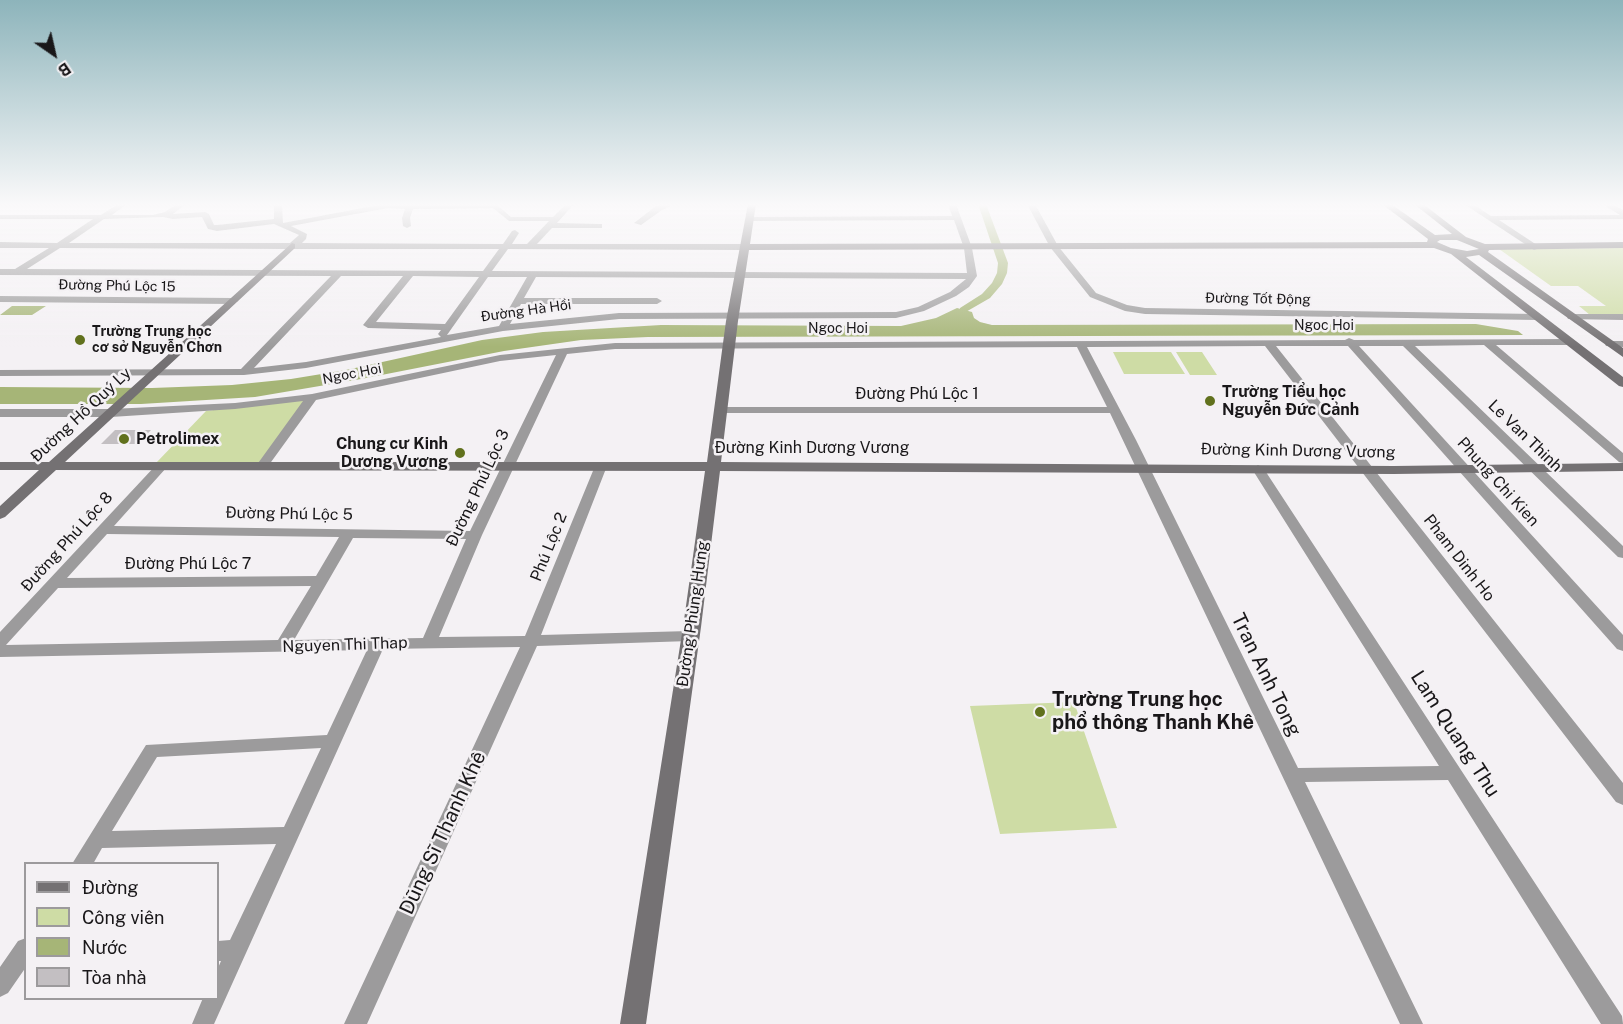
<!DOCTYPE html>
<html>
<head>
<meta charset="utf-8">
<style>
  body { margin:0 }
  #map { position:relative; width:1623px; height:1024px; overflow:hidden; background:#f4f1f4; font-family:"Public Sans",sans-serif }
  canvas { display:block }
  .legend { position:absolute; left:24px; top:862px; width:195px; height:138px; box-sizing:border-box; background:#f4f1f4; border:2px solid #9c9a9c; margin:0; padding:8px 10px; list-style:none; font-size:18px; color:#191719 }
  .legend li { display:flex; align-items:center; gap:12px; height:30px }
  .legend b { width:30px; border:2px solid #9c9a9c }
  .north { position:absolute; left:24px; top:24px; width:60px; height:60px; -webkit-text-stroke:4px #f4f1f4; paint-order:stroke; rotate:146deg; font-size:16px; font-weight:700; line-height:24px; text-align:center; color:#191719 }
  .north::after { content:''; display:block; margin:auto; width:21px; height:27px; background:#191719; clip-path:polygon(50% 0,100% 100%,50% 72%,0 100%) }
</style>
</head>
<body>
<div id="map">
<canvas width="1623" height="1024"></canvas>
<ul class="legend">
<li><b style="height:8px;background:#747173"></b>Đường</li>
<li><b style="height:16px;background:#cedca5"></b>Công viên</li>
<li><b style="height:16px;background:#a6b577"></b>Nước</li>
<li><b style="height:16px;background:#c3bfc2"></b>Tòa nhà</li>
</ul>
<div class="north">B</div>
</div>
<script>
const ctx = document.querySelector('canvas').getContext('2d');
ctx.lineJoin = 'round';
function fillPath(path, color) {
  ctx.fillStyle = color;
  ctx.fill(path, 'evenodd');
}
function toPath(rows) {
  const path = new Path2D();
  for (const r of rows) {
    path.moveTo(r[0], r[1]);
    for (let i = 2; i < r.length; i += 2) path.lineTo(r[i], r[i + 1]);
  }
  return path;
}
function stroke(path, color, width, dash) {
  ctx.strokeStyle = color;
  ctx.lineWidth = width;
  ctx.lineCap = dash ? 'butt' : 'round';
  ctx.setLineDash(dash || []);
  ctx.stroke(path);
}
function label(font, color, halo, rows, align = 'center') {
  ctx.font = font + ' "Public Sans",sans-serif';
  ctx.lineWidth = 5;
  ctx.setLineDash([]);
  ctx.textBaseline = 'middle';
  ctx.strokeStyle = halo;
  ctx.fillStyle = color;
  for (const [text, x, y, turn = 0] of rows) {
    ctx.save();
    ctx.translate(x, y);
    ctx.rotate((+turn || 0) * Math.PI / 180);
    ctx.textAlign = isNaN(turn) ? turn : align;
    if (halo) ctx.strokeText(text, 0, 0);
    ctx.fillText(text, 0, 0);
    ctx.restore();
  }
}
fillPath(toPath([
  [1623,248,1623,315,1590,315,1579,306,1606,306,1578,286,1551,286,1499,249],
  [1113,352,1171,352,1185,374,1124,374],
  [1176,352,1202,352,1217,375,1190,375],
  [312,397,262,466,156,463,206,411],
  [1074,702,1117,828,1000,834,970,706]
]), '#cedca5');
fillPath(toPath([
  [12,306,46,306,32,315,0,315],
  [957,308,972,312,974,318,980,322,992,325,1476,324,1518,331,1523,335,648,337,581,340,504,351,361,379,255,397,141,404,0,404,0,387,152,388,232,385,291,379,346,370,482,340,543,332,661,325,901,326,936,318]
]), '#a6b577');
fillPath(toPath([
  [978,204,986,204,1008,263,1007,273,1002,284,990,298,964,313,960,312,960,308,982,294,992,283,997,273,998,263,978,204]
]), '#a6b577');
fillPath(toPath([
  [115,430,151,430,138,444,101,444]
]), '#c3bfc2');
fillPath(toPath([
  [118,204,127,204,112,215,153,215,165,212,177,204,186,204,173,214,205,212,209,214,214,225,217,225,274,219,274,204,282,204,283,223,384,204,496,204,511,217,553,217,566,204,574,204,557,223,599,224,602,224,602,228,552,228,537,244,745,244,749,247,745,250,508,249,492,271,967,273,964,248,954,220,750,221,746,219,750,217,952,216,948,204,956,204,972,248,977,276,969,287,956,296,924,311,896,318,619,319,503,331,306,368,244,375,0,376,0,370,241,369,331,276,0,275,0,269,15,269,49,248,0,248,0,242,57,243,93,219,0,219,0,215,101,215,118,204],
  [388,208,405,209,402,218,403,226,407,228,411,226,410,218,413,209,493,208,509,221,549,221,527,244,512,244,519,233,515,230,512,231,503,244,302,243,306,239,307,234,291,226,388,208],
  [163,217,173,219,202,217,208,229,217,231,274,224,299,235,290,243,69,243,104,219,163,217],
  [60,248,292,249,499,249,483,271,27,269,60,248],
  [341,276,403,276,363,325,368,328,441,330,438,334,441,337,306,362,254,368,341,276],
  [413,276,479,277,445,324,376,322,413,276],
  [488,277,527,277,499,326,447,335,488,277],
  [536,277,966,279,950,292,918,307,896,312,619,313,510,324,521,304,657,304,662,301,657,298,524,298,536,277],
  [664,204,675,204,662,210,641,225,634,223,656,206,664,204],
  [1027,204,1035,204,1058,246,1096,293,1127,305,1145,308,1537,314,1542,317,1537,320,1145,314,1125,311,1090,297,1050,247,1027,204],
  [1464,204,1473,204,1491,216,1620,215,1602,204,1612,204,1623,210,1623,219,1499,220,1537,245,1537,249,1534,250,1464,204],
  [0,296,233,298,238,301,233,304,0,302,0,296],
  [1572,314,1623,314,1623,320,1568,319,1567,317,1572,314],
  [1349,338,1354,340,1569,339,1574,342,1569,345,1496,345,1623,453,1623,463,1619,462,1484,345,1415,346,1623,546,1623,558,1618,557,1403,346,1359,346,1623,635,1623,651,1617,649,1348,346,1276,346,1623,783,1623,805,1616,802,1265,346,1087,347,1136,440,1298,768,1439,766,1252,469,1258,465,1264,469,1622,1016,1623,1024,1601,1024,1448,780,1305,782,1423,1024,1400,1024,1110,413,720,413,714,410,720,407,1107,407,1077,347,615,349,567,354,482,535,439,637,525,636,595,466,601,462,607,466,541,635,690,631,696,632,698,636,696,640,690,641,537,646,367,1024,344,1024,520,647,383,649,214,1024,192,1024,203,998,218,998,218,968,221,961,218,961,218,941,230,940,276,844,102,848,93,864,72,864,146,745,327,735,367,650,0,657,0,632,157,464,161,463,167,467,114,526,470,531,556,355,500,361,316,400,266,469,262,470,256,466,303,401,235,409,111,417,0,417,0,409,111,409,235,403,312,394,500,355,615,343,1345,340,1349,338],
  [107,534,339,537,316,576,67,578,107,534],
  [353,538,466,539,423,638,294,640,353,538],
  [311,586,278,640,6,645,58,588,311,586],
  [321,748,284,827,112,831,157,757,321,748],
  [1610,341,1623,341,1623,347,1606,346,1605,344,1610,341],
  [26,938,26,967,8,993,0,997,0,967,18,941,26,938]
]), '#9c9b9c');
fillPath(toPath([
  [748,204,756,204,750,244,1427,242,1428,239,1382,204,1391,204,1435,235,1452,234,1414,204,1423,204,1466,237,1485,244,1623,242,1623,248,1489,250,1488,252,1623,348,1623,357,1479,255,1466,257,1623,377,1623,387,1619,386,1451,254,1434,248,749,250,738,321,721,462,1394,466,1623,463,1623,471,1394,474,720,471,701,627,646,1024,620,1024,683,627,705,471,56,470,5,517,0,519,0,506,39,470,0,470,0,462,49,462,292,243,295,244,295,248,65,462,707,462,726,321,748,204],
  [1440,240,1457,240,1479,249,1467,251,1451,248,1437,242,1440,240]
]), '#747173');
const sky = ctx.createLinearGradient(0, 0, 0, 347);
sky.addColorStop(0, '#8db4bb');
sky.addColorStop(0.59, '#faf9fa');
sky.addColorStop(1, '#faf9fa00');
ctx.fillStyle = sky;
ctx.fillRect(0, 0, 1623, 347);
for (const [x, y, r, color] of [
  [80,340,6,"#61711d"],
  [1210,401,6,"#61711d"],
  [124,439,6,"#61711d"],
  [460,453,6,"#61711d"],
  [1040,712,6,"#61711d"]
]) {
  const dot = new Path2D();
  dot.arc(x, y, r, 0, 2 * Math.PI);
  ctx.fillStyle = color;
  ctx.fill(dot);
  stroke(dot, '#f4f1f4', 2);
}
label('14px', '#191719', '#f4f1f4', [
  ["Đường Phú Lộc 15",117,286,1],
  ["Đường Tốt Động",1258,299,1],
  ["Đường Hà Hồi",526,311,-8],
  ["Ngoc Hoi",1324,326],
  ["Ngoc Hoi",838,329],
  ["Ngoc Hoi",352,374,-11]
]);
label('bold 14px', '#191719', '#f4f1f4', [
  ["Trường Trung học",92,332],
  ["cơ sở Nguyễn Chơn",92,348]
], 'left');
label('bold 16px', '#191719', '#f4f1f4', [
  ["Trường Tiểu học",1222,392],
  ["Nguyễn Đức Cảnh",1222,410],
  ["Petrolimex",136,439],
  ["Chung cư Kinh",448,444,"right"],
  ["Dương Vương",448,462,"right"]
], 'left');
label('16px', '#191719', '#f4f1f4', [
  ["Đường Phú Lộc 1",917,394],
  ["Đường Hồ Quý Ly",81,415,-43],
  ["Le Van Thinh",1525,436,44],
  ["Đường Kinh Dương Vương",812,448],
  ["Đường Kinh Dương Vương",1298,451,1],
  ["Phung Chi Kien",1498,482,48],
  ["Đường Phú Lộc 3",478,488,-65],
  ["Đường Phú Lộc 5",289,514,1],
  ["Đường Phú Lộc 8",67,542,-48],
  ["Phú Lộc 2",549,547,-68],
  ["Pham Dinh Ho",1459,558,52],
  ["Đường Phú Lộc 7",188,564],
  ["Đường Phùng Hưng",693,614,-82],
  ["Nguyen Thi Thap",345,645,-2]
]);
label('20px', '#191719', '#f4f1f4', [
  ["Tran Anh Tong",1266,675,64],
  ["Lam Quang Thu",1455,734,57],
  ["Dũng Sĩ Thanh Khê",443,833,-65]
]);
label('bold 20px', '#191719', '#f4f1f4', [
  ["Trường Trung học",1052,700],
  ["phổ thông Thanh Khê",1052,723]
], 'left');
</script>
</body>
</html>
